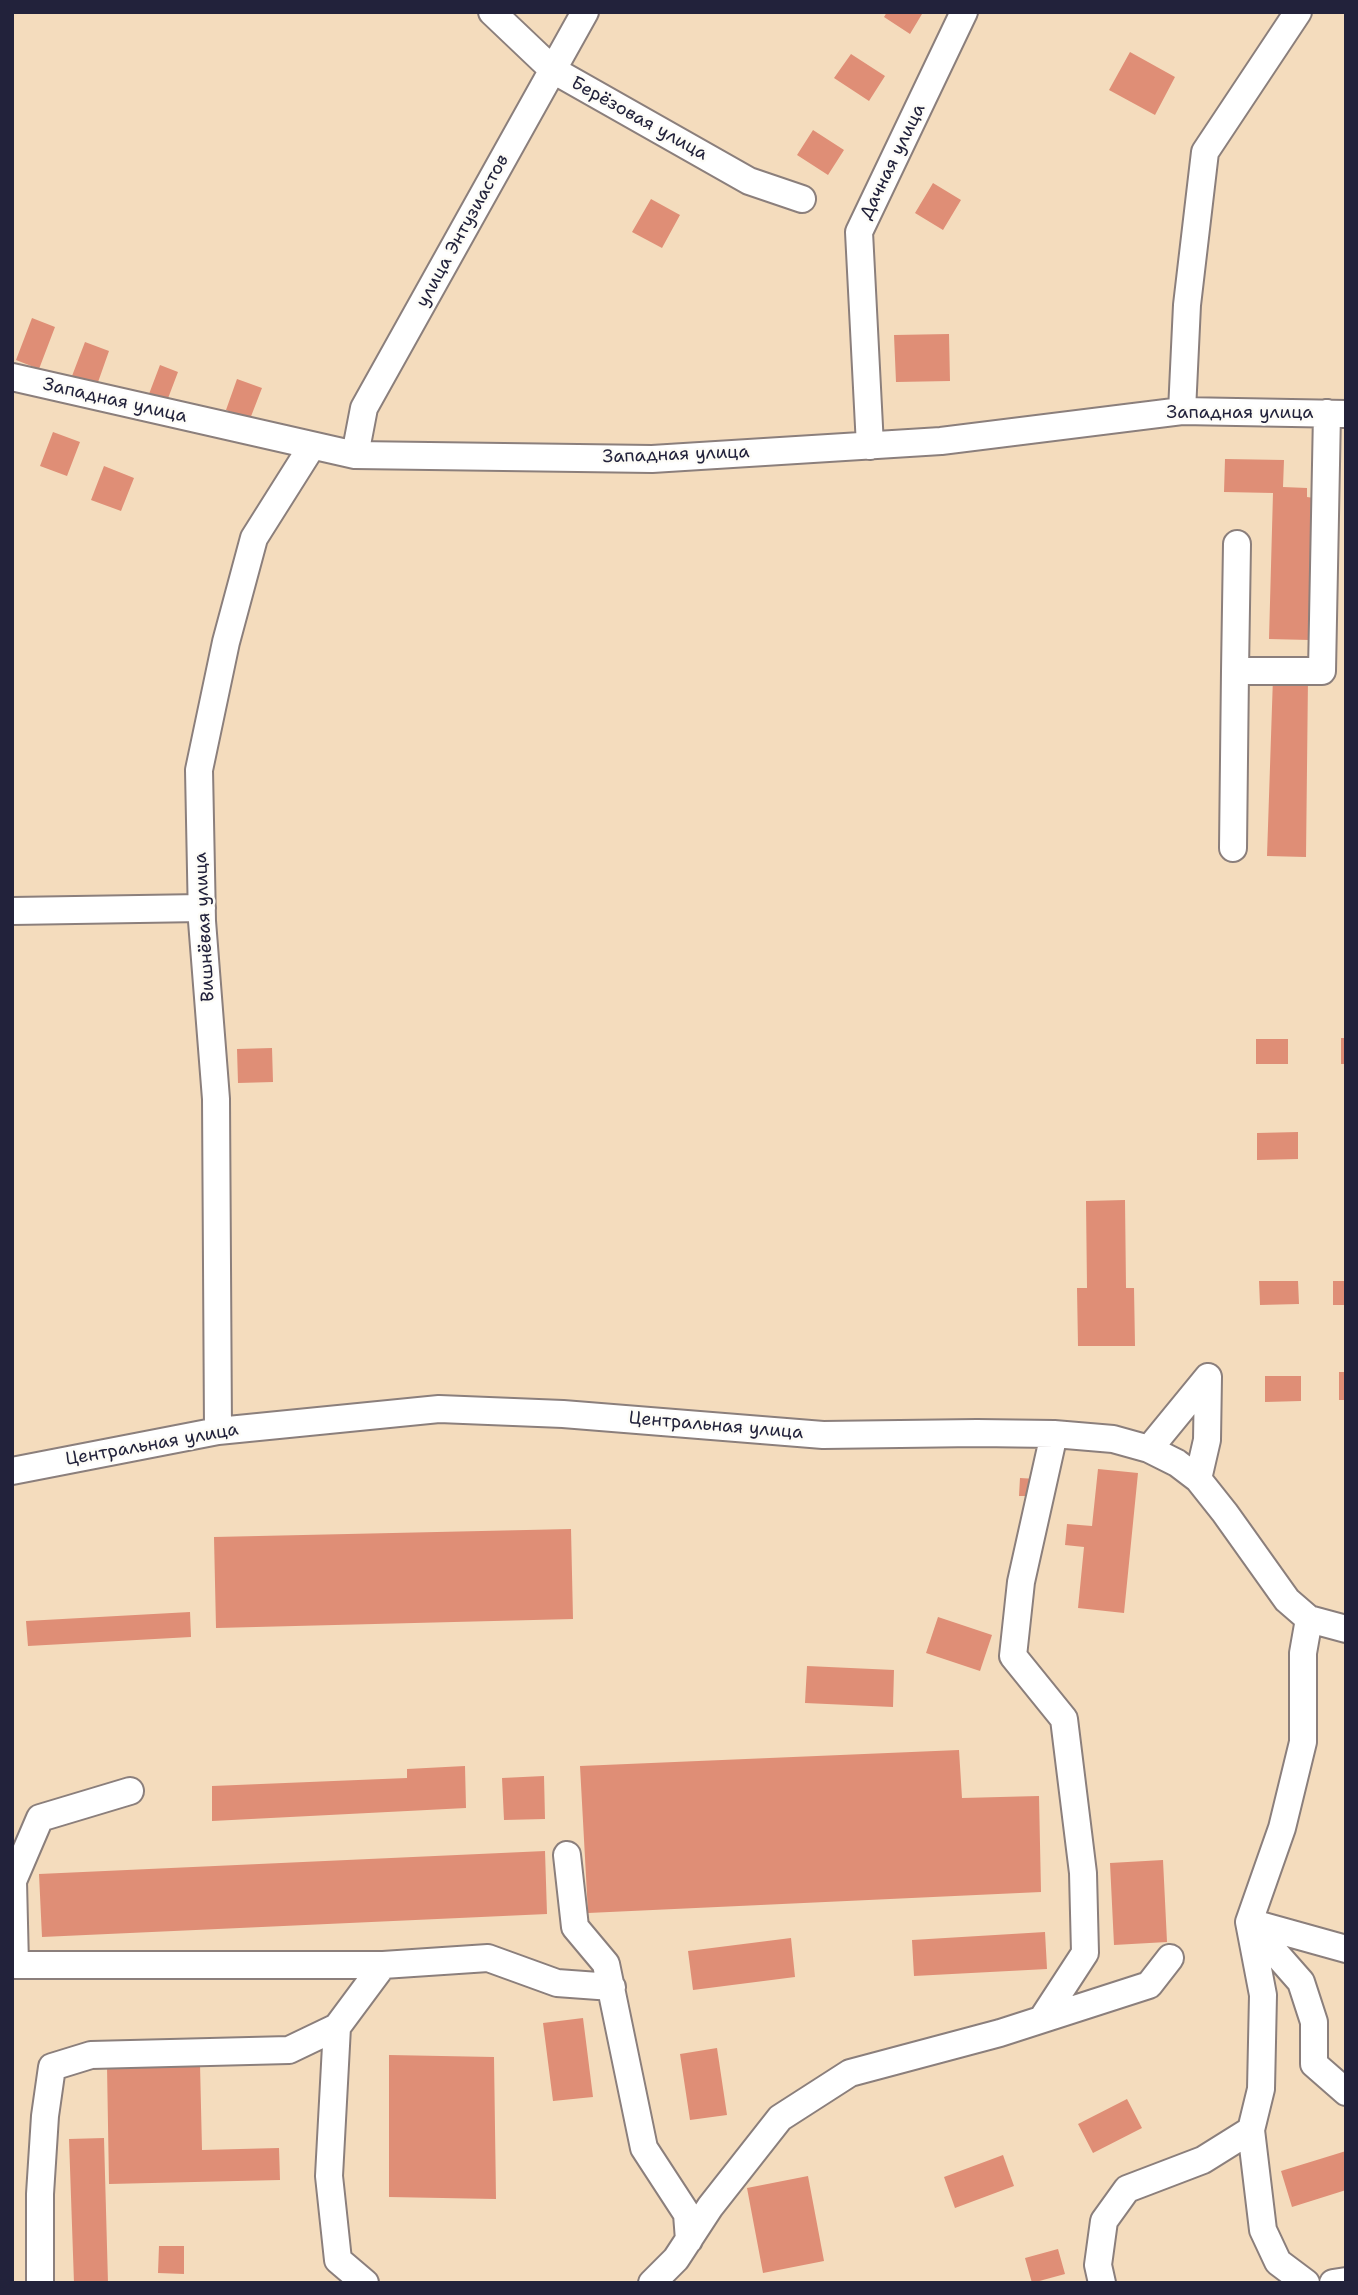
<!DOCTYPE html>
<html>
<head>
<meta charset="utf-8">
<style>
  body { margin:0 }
  #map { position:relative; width:1358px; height:2295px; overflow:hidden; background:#f4dcbd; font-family:"Shantell Sans",sans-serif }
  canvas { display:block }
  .frame { position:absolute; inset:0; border:14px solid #22223b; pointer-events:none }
</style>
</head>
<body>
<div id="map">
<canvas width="1358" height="2295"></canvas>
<div class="frame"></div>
</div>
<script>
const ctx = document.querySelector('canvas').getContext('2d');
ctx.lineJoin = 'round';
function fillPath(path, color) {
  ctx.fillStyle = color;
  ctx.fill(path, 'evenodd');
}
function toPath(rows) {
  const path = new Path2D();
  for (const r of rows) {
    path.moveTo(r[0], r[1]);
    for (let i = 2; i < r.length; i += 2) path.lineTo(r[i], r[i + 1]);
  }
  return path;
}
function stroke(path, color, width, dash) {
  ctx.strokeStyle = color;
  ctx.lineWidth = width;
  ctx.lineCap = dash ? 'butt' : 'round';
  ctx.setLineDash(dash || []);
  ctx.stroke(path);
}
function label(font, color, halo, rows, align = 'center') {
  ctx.font = font + ' "Shantell Sans",sans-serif';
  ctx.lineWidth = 5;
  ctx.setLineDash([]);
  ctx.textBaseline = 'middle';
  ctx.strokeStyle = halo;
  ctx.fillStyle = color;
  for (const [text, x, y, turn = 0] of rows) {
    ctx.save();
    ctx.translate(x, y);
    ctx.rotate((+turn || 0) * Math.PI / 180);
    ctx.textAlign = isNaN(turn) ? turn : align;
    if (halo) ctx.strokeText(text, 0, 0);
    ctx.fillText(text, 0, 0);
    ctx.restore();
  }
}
fillPath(toPath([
  [887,12,920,12,922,14,910,34,884,17],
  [1130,52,1175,77,1155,115,1109,90],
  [851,54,885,76,869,101,834,78],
  [813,130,844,150,828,175,797,155],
  [933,183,961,200,943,230,915,213],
  [651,199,680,215,662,248,632,232],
  [32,318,55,327,39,369,16,360],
  [949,334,950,381,896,382,894,335],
  [85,342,109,351,97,385,72,376],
  [160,365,178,372,167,401,149,394],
  [237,379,262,388,250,419,226,410],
  [53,432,80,442,67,476,40,466],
  [1225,459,1284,460,1283,487,1307,488,1307,497,1314,498,1310,640,1269,639,1273,493,1224,492],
  [104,466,134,478,121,511,91,500],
  [1273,677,1308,678,1306,857,1267,856],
  [1341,1038,1346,1038,1346,1064,1341,1064],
  [1256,1039,1288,1039,1288,1064,1256,1064],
  [272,1048,273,1082,238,1083,237,1049],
  [1298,1132,1298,1159,1257,1160,1257,1133],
  [1125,1200,1126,1288,1134,1288,1135,1346,1078,1346,1077,1288,1087,1288,1086,1201],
  [1259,1281,1298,1281,1299,1304,1260,1305],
  [1333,1281,1346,1281,1346,1305,1333,1305],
  [1339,1372,1346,1372,1346,1400,1339,1400],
  [1265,1376,1301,1376,1301,1401,1265,1402],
  [1098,1469,1138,1473,1124,1613,1078,1608,1084,1547,1065,1545,1067,1524,1092,1526],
  [1020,1478,1037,1479,1036,1496,1019,1496],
  [571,1529,573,1619,216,1628,214,1537],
  [190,1612,191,1637,28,1646,26,1621],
  [938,1617,992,1635,980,1671,926,1653],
  [807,1666,894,1670,893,1707,805,1703],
  [959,1750,962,1798,1039,1796,1041,1892,588,1913,580,1766],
  [465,1766,466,1808,212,1821,212,1786,407,1778,407,1769],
  [544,1776,545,1819,504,1820,502,1778],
  [545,1851,547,1914,42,1937,39,1874],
  [1163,1860,1167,1942,1114,1945,1110,1863],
  [1045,1932,1047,1969,914,1976,912,1940],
  [791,1938,795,1977,693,1990,688,1951],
  [583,2018,593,2097,553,2101,543,2023],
  [717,2048,727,2115,690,2120,680,2054],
  [389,2055,494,2057,496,2199,389,2197],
  [200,2064,202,2150,279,2148,280,2180,109,2184,107,2066],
  [1127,2099,1142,2128,1093,2153,1078,2124],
  [104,2138,108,2283,74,2283,69,2139],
  [1346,2151,1346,2190,1292,2207,1281,2171],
  [1003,2155,1014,2186,955,2208,944,2177],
  [808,2176,824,2261,763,2273,747,2188],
  [159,2246,184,2246,184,2274,158,2273],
  [1058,2249,1065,2274,1032,2283,1025,2258]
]), '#df8e76');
const minor = toPath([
  [492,12,553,70,749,181,802,199],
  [12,377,355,455,652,459,941,441,1182,411,1346,414],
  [1182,411,1187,305,1205,152,1298,12],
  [870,446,859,232,964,12],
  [355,455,364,408,585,12],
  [1235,671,1237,544],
  [1233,848,1235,671,1322,671,1327,413],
  [12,911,202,908],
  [218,1431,216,1099,202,921,199,770,226,642,254,538,312,446],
  [1149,1449,1208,1377],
  [12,1471,218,1431,439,1409,563,1414,823,1435,977,1433,1054,1434,1113,1439,1149,1449,1177,1463,1198,1479,1225,1513,1287,1600,1309,1619,1346,1629],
  [1198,1479,1207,1440,1208,1377],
  [130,1791,40,1818,13,1881,15,1965,383,1965,488,1958,557,1983,612,1987],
  [567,1855,575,1927,606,1964,644,2148,687,2214,689,2240],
  [1249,1922,1346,1949],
  [1250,1924,1301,1982,1314,2022,1314,2064,1346,2092],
  [1042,2019,1085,1953,1083,1873,1064,1719,1013,1656,1021,1582,1054,1434],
  [40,2283,40,2194,45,2116,52,2067,91,2055,289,2050,337,2027],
  [365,2283,338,2260,329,2176,337,2027,383,1965],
  [652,2283,676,2259,710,2207,780,2118,850,2073,1000,2033,1149,1985,1170,1958],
  [1102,2283,1098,2265,1104,2221,1127,2189,1203,2160,1251,2130],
  [1306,2283,1278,2262,1263,2230,1251,2130,1261,2089,1263,1995,1249,1922,1282,1828,1303,1742,1303,1653,1309,1619],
  [1333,2283,1346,2281]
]);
stroke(minor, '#8b7f7c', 30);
stroke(minor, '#fff', 26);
label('18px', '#22223b', '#fdfcf7', [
  ["Берёзовая улица",639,119,29],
  ["Дачная улица",893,162,-64],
  ["улица Энтузиастов",463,231,-61],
  ["Западная улица",115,401,13],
  ["Западная улица",1240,413],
  ["Западная улица",676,455,-2],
  ["Вишнёвая улица",205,927,-93],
  ["Центральная улица",716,1426,5],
  ["Центральная улица",152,1445,-10]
]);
</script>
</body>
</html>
